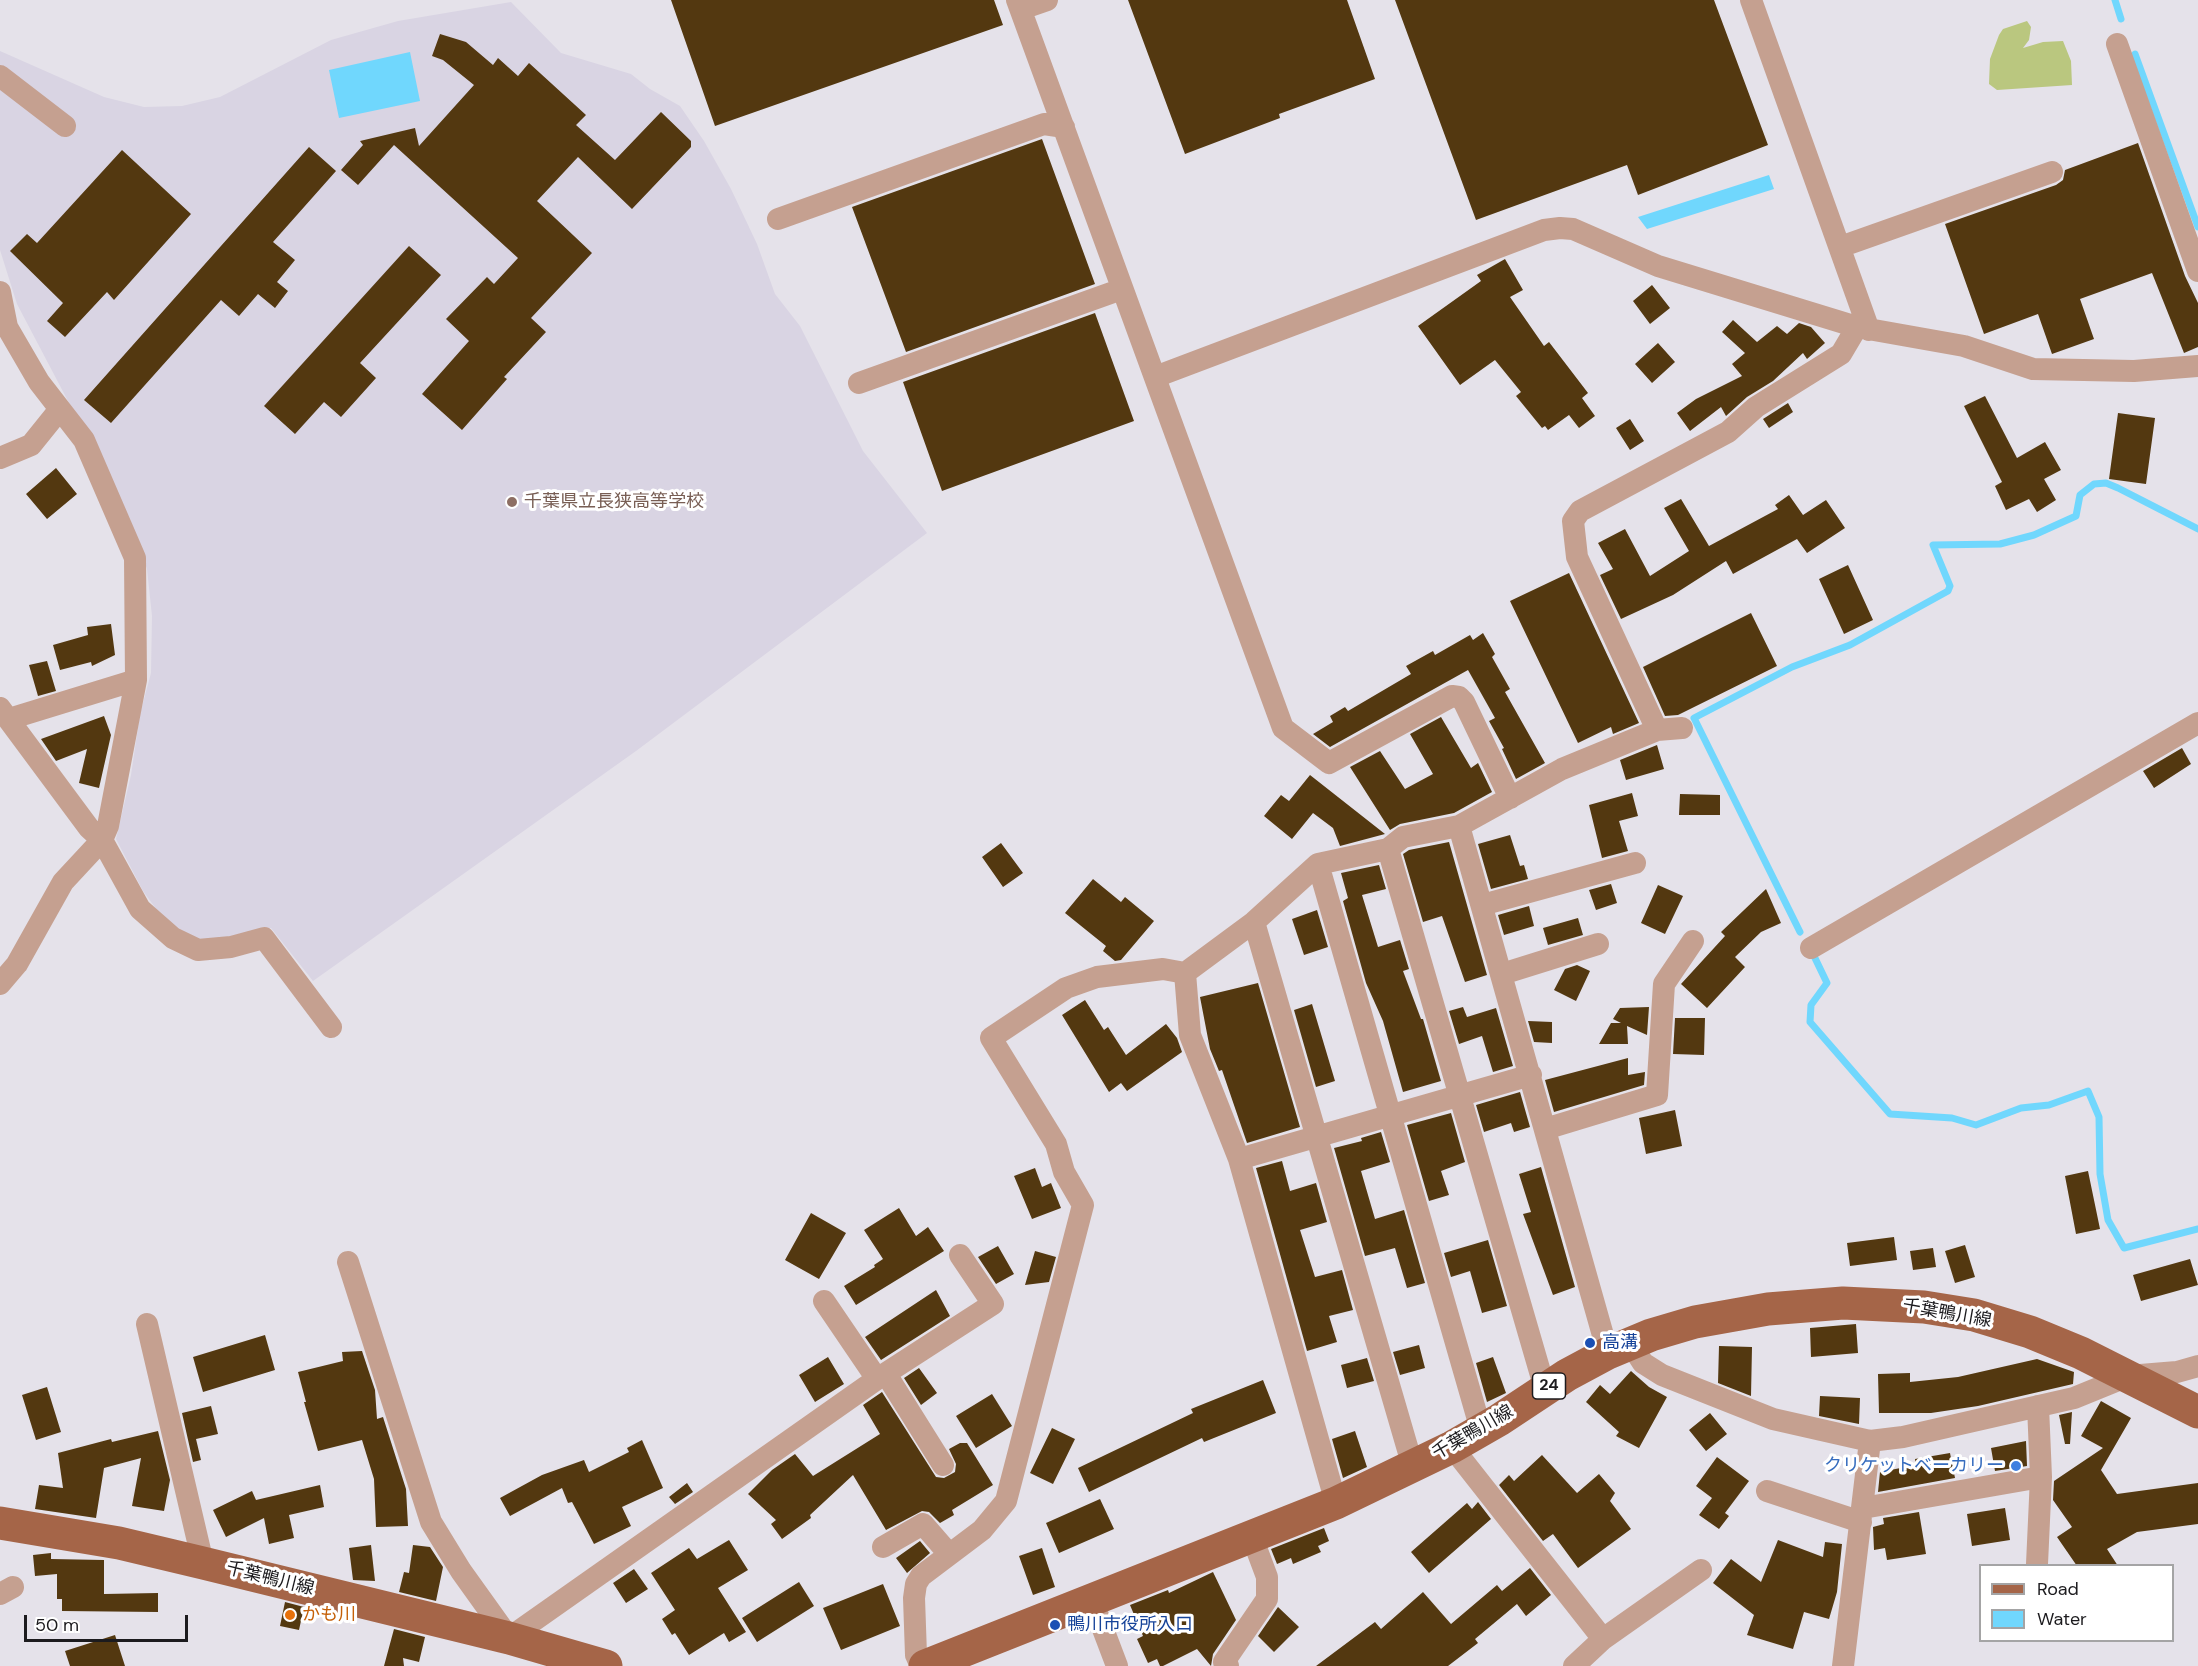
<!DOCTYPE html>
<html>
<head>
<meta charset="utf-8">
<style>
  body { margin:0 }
  #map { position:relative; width:2198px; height:1666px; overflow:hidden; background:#e5e2ea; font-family:"DM Sans",sans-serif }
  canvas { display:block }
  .legend { position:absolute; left:1979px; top:1564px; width:195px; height:78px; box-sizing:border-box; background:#fff; border:2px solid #a4a4a5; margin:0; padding:8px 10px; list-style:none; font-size:18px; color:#1c1b1e }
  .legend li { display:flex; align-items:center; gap:12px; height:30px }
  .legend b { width:30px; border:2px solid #a4a4a5 }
  .scale { position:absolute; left:24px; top:1615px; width:164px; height:27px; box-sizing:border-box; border:3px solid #1c1b1e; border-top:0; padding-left:8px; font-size:18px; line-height:21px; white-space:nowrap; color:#1c1b1e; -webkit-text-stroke:4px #fff; paint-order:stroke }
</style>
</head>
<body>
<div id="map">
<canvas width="2198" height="1666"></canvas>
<ul class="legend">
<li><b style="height:8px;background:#a56548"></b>Road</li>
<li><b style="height:16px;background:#70d7fd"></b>Water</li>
</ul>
<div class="scale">50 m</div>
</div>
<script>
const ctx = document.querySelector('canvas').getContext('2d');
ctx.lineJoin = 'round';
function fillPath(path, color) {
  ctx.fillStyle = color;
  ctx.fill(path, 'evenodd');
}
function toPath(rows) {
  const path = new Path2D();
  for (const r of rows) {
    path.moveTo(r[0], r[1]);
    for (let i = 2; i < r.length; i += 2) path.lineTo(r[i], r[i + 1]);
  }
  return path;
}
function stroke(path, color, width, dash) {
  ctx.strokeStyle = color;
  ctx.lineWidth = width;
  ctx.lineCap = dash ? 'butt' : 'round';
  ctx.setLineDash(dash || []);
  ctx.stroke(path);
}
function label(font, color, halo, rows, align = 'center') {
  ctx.font = font + ' "DM Sans","Noto Sans JP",sans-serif';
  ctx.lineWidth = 6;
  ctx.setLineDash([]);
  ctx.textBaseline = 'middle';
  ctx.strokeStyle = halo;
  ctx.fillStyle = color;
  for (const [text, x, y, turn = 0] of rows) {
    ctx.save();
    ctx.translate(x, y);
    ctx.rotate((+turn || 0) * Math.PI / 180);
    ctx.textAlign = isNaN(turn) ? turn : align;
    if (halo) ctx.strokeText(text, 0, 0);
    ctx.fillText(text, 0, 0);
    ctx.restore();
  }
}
fillPath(toPath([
  [511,2,561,53,631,74,650,89,680,106,704,141,731,189,757,244,775,294,800,326,863,451,927,533,636,751,313,981,271,928,208,943,186,936,165,921,143,891,116,839,131,775,140,714,151,673,152,616,147,569,130,519,17,304,0,250,0,51,104,97,144,107,182,106,220,97,331,40,398,21]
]), '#d9d4e3');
fillPath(toPath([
  [2027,21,2031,27,2029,40,2023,48,2043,42,2063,41,2071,61,2072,85,1997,90,1989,84,1990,59,1999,35,2003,29]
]), '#bac77f');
fillPath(toPath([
  [410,52,420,101,339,118,329,70],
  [1769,175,1774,189,1647,229,1638,217]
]), '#70d7fd');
stroke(toPath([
  [2115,0,2121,19],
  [2135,54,2198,227],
  [1800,932,1694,718,1792,667,1850,645,1948,591,1950,586,1933,545,2000,544,2034,535,2076,516,2080,495,2094,484,2106,483,2118,488,2198,529],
  [1814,956,1827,983,1811,1005,1810,1022,1890,1114,1952,1118,1976,1125,2021,1108,2049,1105,2088,1091,2099,1117,2100,1174,2108,1220,2124,1248,2198,1229]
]), '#70d7fd', 7);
fillPath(toPath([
  [671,0,994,0,1003,25,715,126],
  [1128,0,1347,0,1375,79,1279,114,1280,118,1185,154],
  [1395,0,1714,0,1768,145,1638,195,1627,165,1476,220],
  [440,34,466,42,493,65,498,58,518,76,529,63,586,115,576,125,615,160,661,112,691,141,691,147,632,209,578,157,537,201,592,253,531,318,546,332,504,377,507,379,462,430,422,394,469,341,446,319,487,277,494,284,518,258,394,145,358,185,341,170,363,145,360,141,415,128,419,146,474,85,443,60,432,56],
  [1042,139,1095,284,906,352,852,207],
  [2138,143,2185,276,2198,303,2198,347,2184,353,2152,273,2080,299,2094,339,2052,354,2038,314,1984,334,1945,224,2056,185,2063,180,2065,170],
  [309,147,336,171,273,242,295,260,277,282,288,291,275,308,258,294,239,316,221,300,111,423,84,400],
  [122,150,191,214,114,300,107,292,65,337,47,321,63,303,10,251,27,234,37,243],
  [409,246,441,275,360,363,376,378,341,417,324,402,295,434,264,406],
  [1505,259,1523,290,1510,297,1544,346,1549,342,1588,393,1582,398,1595,416,1579,428,1569,415,1548,430,1545,426,1542,428,1516,396,1521,392,1495,360,1460,385,1418,326,1481,281,1477,275],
  [1652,285,1670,308,1650,324,1633,301],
  [1095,313,1134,421,942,491,903,382],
  [1733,320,1757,342,1777,326,1787,334,1799,323,1811,327,1825,343,1807,359,1803,353,1773,381,1747,397,1726,416,1721,407,1690,431,1677,413,1696,399,1742,376,1732,364,1745,353,1722,332],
  [1658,343,1675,362,1652,383,1635,364],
  [1985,396,2017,458,2045,442,2061,470,2044,479,2056,500,2037,512,2029,499,2006,510,1995,486,2002,482,1964,406],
  [1788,403,1793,412,1769,428,1763,419],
  [2118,413,2155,418,2146,484,2109,479],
  [1630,419,1644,441,1630,450,1616,428],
  [56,468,77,494,47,519,26,494],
  [1789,495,1803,515,1826,500,1845,528,1807,553,1797,539,1733,574,1726,561,1673,595,1621,619,1600,575,1613,569,1598,543,1625,529,1650,576,1689,551,1664,508,1681,499,1709,546,1778,509,1775,505],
  [1848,565,1873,620,1844,634,1819,579],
  [1569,573,1639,723,1613,734,1611,727,1578,743,1510,601],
  [1751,613,1777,666,1678,715,1665,716,1643,667],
  [111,624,115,655,92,666,91,662,60,670,53,645,88,635,87,627],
  [1483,633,1495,654,1492,657,1510,689,1505,692,1545,763,1516,779,1502,749,1504,748,1489,721,1495,718,1468,670,1330,747,1313,734,1333,722,1330,716,1345,707,1348,711,1411,674,1406,666,1433,651,1435,655,1470,635,1473,640],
  [47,661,56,691,38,696,29,665],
  [104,716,111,735,99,788,79,783,87,749,56,761,41,739],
  [1441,717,1471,768,1478,763,1492,792,1454,813,1400,824,1390,830,1350,767,1380,751,1405,789,1433,774,1410,734],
  [1657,745,1664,769,1626,780,1620,760],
  [2182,748,2191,764,2154,788,2143,771],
  [1310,775,1385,834,1340,846,1333,828,1313,813,1292,839,1264,816,1281,795,1289,801],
  [1632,793,1638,816,1619,821,1628,851,1602,858,1589,805],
  [1680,794,1720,795,1720,815,1679,815],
  [1510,835,1520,866,1524,865,1528,879,1491,889,1478,844],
  [1449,842,1487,975,1465,982,1442,916,1423,922,1403,854,1409,850],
  [1001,843,1023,873,1003,887,982,857],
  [1379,865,1386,889,1362,895,1378,947,1400,940,1409,969,1403,971,1421,1019,1423,1019,1441,1081,1403,1092,1383,1021,1366,983,1343,901,1348,898,1341,873],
  [1093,879,1121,902,1125,897,1154,921,1121,960,1115,961,1103,951,1106,946,1065,913],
  [1611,884,1617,903,1596,910,1589,890],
  [1658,885,1683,896,1665,934,1641,923],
  [1766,889,1781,923,1761,932,1735,957,1745,967,1707,1008,1681,984,1725,936,1721,932],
  [1529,906,1534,926,1504,935,1498,915],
  [1317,910,1328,947,1304,955,1292,919],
  [1578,918,1583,935,1548,945,1543,928],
  [1577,965,1590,971,1576,1001,1554,990,1565,969],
  [1258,983,1300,1127,1247,1143,1222,1070,1219,1071,1210,1049,1200,997],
  [1085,1000,1104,1030,1108,1027,1126,1055,1166,1024,1177,1038,1182,1052,1127,1091,1121,1083,1109,1092,1062,1015],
  [1312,1004,1335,1081,1316,1087,1294,1010],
  [1463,1007,1467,1017,1496,1008,1513,1066,1493,1072,1482,1036,1459,1044,1449,1011],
  [1649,1007,1647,1035,1627,1026,1628,1044,1599,1044,1611,1023,1621,1023,1613,1019,1620,1008],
  [1675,1018,1705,1018,1704,1055,1673,1054],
  [1528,1021,1552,1022,1552,1043,1534,1042],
  [1628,1058,1628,1075,1645,1072,1644,1085,1554,1112,1545,1080],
  [1520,1092,1530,1127,1514,1132,1511,1123,1484,1132,1476,1105],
  [1675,1110,1682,1146,1646,1154,1639,1118],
  [1451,1113,1465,1162,1441,1171,1449,1195,1429,1201,1407,1125],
  [1381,1132,1390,1162,1361,1171,1375,1219,1404,1210,1425,1283,1407,1288,1395,1248,1365,1256,1334,1148,1362,1141,1361,1138],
  [1282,1161,1290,1191,1316,1183,1327,1222,1300,1230,1315,1277,1342,1270,1353,1310,1329,1316,1337,1342,1307,1351,1256,1168],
  [1541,1167,1575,1287,1553,1295,1523,1214,1531,1212,1519,1174],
  [1035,1168,1042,1187,1051,1183,1061,1208,1032,1219,1014,1176],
  [2088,1171,2100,1229,2076,1234,2065,1176],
  [899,1208,916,1236,928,1227,944,1251,856,1305,844,1286,875,1267,874,1265,883,1259,864,1230],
  [811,1213,846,1233,819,1279,785,1260],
  [1894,1237,1897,1260,1850,1266,1847,1243],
  [1488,1240,1507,1306,1482,1313,1470,1271,1451,1277,1444,1253],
  [1965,1245,1975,1277,1955,1283,1945,1251],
  [998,1246,1014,1274,996,1284,978,1257],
  [1933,1248,1936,1267,1913,1270,1910,1251],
  [1035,1251,1056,1257,1049,1282,1025,1285],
  [2190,1259,2198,1285,2141,1301,2133,1275],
  [936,1290,950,1316,881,1360,865,1337],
  [1856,1324,1858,1353,1811,1357,1810,1328],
  [265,1335,275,1370,203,1392,193,1357],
  [1419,1345,1425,1368,1400,1375,1393,1352],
  [1719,1346,1752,1347,1751,1396,1718,1383],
  [362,1351,375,1390,377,1419,383,1417,406,1489,408,1526,376,1527,374,1479,362,1440,318,1451,304,1402,306,1402,298,1372,343,1361,342,1352],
  [828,1357,844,1384,815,1402,799,1375],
  [1493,1357,1506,1393,1487,1402,1476,1363],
  [1367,1358,1374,1381,1347,1388,1341,1365],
  [2037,1359,2074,1372,2073,1384,1978,1406,1931,1413,1879,1413,1878,1374,1910,1373,1910,1382,1958,1377],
  [919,1368,937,1393,921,1405,904,1378],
  [1631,1371,1649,1387,1667,1397,1639,1448,1616,1436,1619,1432,1586,1402,1600,1385,1610,1394],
  [1263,1380,1276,1413,1204,1442,1202,1438,1089,1492,1078,1468,1193,1413,1191,1409],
  [47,1387,61,1432,36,1440,22,1395],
  [882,1392,936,1477,944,1478,955,1472,956,1464,949,1449,960,1443,967,1443,993,1485,952,1510,954,1515,940,1523,929,1512,922,1511,886,1530,853,1475,810,1515,811,1518,782,1539,771,1524,776,1520,748,1494,772,1470,795,1454,813,1476,880,1434,863,1405],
  [992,1394,1012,1426,976,1448,956,1416],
  [1820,1396,1860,1398,1859,1424,1819,1416],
  [2101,1401,2131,1418,2101,1470,2117,1494,2198,1483,2198,1524,2137,1532,2107,1549,2118,1566,2077,1566,2057,1537,2072,1527,2053,1500,2054,1481,2103,1448,2081,1436],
  [211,1406,218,1434,196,1439,201,1460,193,1462,182,1413],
  [2072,1412,2070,1444,2065,1444,2059,1415],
  [1710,1413,1727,1434,1706,1451,1689,1430],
  [1052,1428,1075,1439,1053,1484,1030,1473],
  [158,1431,170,1480,164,1511,132,1506,141,1458,104,1468,96,1518,35,1509,39,1485,63,1488,58,1453,111,1439,112,1442],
  [1355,1431,1367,1467,1343,1478,1332,1439],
  [642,1440,663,1488,622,1507,631,1526,594,1544,572,1502,568,1503,562,1488,510,1516,500,1498,542,1475,584,1460,589,1472,629,1452,627,1448],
  [2026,1441,2027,1466,1995,1471,1991,1448],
  [1950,1453,1955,1478,1878,1492,1880,1472,1916,1465,1915,1459],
  [1542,1455,1577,1493,1599,1474,1615,1493,1610,1501,1631,1529,1578,1568,1553,1534,1543,1541,1499,1485,1509,1475,1514,1481],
  [1717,1457,1749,1481,1725,1513,1729,1516,1719,1529,1699,1515,1712,1498,1696,1486],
  [687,1483,693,1492,675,1504,669,1497],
  [320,1485,324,1507,289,1515,294,1538,269,1544,264,1518,226,1537,213,1510,252,1491,256,1500],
  [1100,1499,1114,1529,1059,1553,1046,1523],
  [1478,1502,1491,1519,1429,1573,1411,1552,1467,1503,1472,1509],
  [2005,1508,2010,1540,1972,1546,1967,1514],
  [1919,1512,1926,1554,1887,1560,1885,1548,1874,1550,1873,1527,1884,1524,1883,1518],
  [1324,1528,1329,1541,1318,1546,1321,1552,1293,1564,1291,1558,1277,1564,1271,1549],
  [729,1540,748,1570,718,1588,746,1632,729,1642,724,1633,689,1655,675,1633,672,1635,662,1619,675,1610,651,1573,689,1548,697,1559],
  [1778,1540,1823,1557,1825,1542,1842,1544,1837,1592,1829,1619,1804,1612,1793,1649,1747,1635,1754,1615,1713,1583,1731,1559,1761,1582],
  [920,1541,930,1553,907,1573,896,1558],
  [371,1545,375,1581,353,1580,349,1548],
  [413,1545,430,1547,443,1567,436,1601,399,1592,404,1572,409,1573],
  [1042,1548,1055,1587,1033,1595,1019,1556],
  [51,1553,51,1559,104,1560,104,1594,158,1593,158,1612,62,1611,62,1599,57,1599,57,1574,35,1576,33,1555],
  [1530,1568,1551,1595,1526,1616,1517,1604,1475,1639,1478,1643,1448,1666,1316,1666,1375,1622,1381,1629,1423,1592,1451,1624,1497,1585,1502,1591],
  [634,1569,648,1589,626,1603,613,1583],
  [1213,1572,1236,1620,1213,1654,1211,1666,1197,1649,1163,1666,1160,1666,1157,1659,1148,1663,1137,1639,1143,1636,1130,1605,1168,1590,1169,1593],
  [799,1582,814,1606,757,1642,742,1618],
  [883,1584,900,1626,841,1650,823,1608],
  [285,1602,304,1607,299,1630,280,1626],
  [1278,1607,1299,1627,1274,1652,1258,1636],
  [394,1629,425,1637,419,1662,403,1658,404,1666,384,1666],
  [115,1635,125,1666,70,1666,65,1651]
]), '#533810');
stroke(toPath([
  [1017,0,1283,728,1329,763,1452,696,1459,697,1464,702,1510,798],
  [1751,0,1869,330],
  [1021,9,1047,0],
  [2117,44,2198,271],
  [0,76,65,126],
  [778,219,1044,124,1064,127],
  [1840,247,2052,172],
  [0,292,7,327,39,382,84,440,135,558,136,680,108,826,102,840,63,882,17,964,0,984],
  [1155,377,1544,230,1560,228,1573,229,1658,266,1857,327,1964,346,2033,369,2134,371,2198,366],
  [859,383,1122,289],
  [0,458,31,445,60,409],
  [0,708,89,828,102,840,140,909,173,938,198,950,231,947,264,938,331,1027],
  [9,719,136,680],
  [1657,730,1577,557,1573,521,1580,511,1728,432,1756,407,1841,354,1857,327],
  [1459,826,1608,1353],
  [1388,849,1545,1389],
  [1318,864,1481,1430],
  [1482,905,1635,863],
  [1254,922,1413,1467],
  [1811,948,2198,723],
  [1185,973,1254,922,1318,864,1388,849,1403,837,1459,826,1562,769,1657,730,1682,728],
  [1185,973,1190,1035,1239,1159,1336,1503],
  [1502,974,1598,944],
  [1545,1129,1657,1095,1664,984,1693,941],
  [1239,1159,1531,1075],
  [348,1262,431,1522,461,1571,509,1638,877,1379,993,1304,960,1255],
  [824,1301,877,1379],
  [147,1324,203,1563],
  [1630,1343,1643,1363,1662,1375,1773,1419,1870,1441,1903,1437,2074,1398,2128,1376,2177,1372,2198,1366],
  [886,1374,943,1465],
  [1452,1447,1603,1639],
  [1767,1491,1861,1522],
  [1863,1508,2041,1477],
  [883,1547,923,1524,949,1554],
  [2037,1564,2041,1477,2038,1406],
  [0,1594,13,1587],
  [1092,1600,1117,1666],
  [921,1666,916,1655,914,1598,916,1584,921,1576,982,1530,1006,1501,1083,1205,1064,1172,1056,1144,991,1038,1066,988,1097,977,1163,969,1185,973],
  [1228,1666,1224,1662,1267,1599,1267,1577,1252,1537],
  [1574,1666,1603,1639,1701,1570],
  [1843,1666,1870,1441]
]), '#c5a090', 22);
stroke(toPath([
  [0,1523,119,1543,203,1563,509,1638,606,1666],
  [925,1666,1336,1503,1452,1447,1499,1420,1567,1375,1608,1353,1651,1335,1695,1322,1768,1309,1843,1303,1924,1307,1974,1315,2030,1332,2081,1353,2198,1412]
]), '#a56548', 33);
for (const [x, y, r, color] of [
  [512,502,6,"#8d6e63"],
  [1590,1343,6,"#1a4fb4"],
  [2016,1466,6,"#3f7fe0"],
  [290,1615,6,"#e8710a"],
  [1055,1625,6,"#1a4fb4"]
]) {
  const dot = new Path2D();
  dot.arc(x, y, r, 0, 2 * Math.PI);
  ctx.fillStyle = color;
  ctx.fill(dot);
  stroke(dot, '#fff', 2);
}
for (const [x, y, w] of [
  [1549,1386,33]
]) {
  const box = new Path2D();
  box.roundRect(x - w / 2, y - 13, w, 26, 4.5);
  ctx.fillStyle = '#fff';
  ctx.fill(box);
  stroke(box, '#1c1b1e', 1.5);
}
label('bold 16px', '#1c1b1e', null, [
  ["24",1549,1386]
]);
label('18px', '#785e54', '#fff', [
  ["千葉県立長狭高等学校",524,502]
], 'left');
label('18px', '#1c1b1e', '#fff', [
  ["千葉鴨川線",1947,1314,10],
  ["千葉鴨川線",1473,1433,-30],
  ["千葉鴨川線",270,1579,14]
]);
label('18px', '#164399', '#fff', [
  ["高溝",1602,1343],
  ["鴨川市役所入口",1067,1625]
], 'left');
label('18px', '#366cbe', '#fff', [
  ["クリケットベーカリー",2004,1466]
], 'right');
label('18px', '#c56008', '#fff', [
  ["かも川",302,1615]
], 'left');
</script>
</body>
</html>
